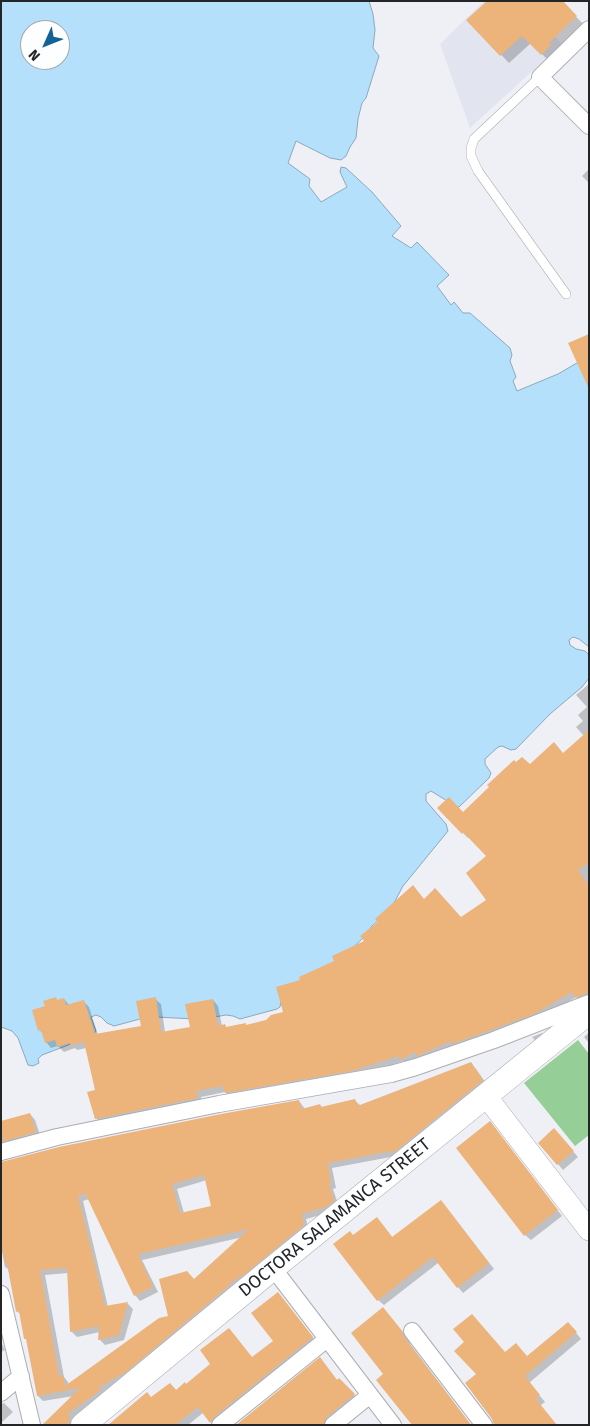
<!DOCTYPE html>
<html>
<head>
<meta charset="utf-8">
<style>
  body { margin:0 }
  #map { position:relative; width:590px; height:1426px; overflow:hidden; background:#eff0f5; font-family:"Fira Sans",sans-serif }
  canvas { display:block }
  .frame { position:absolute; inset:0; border:2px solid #242527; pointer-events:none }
  .north { position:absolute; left:20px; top:20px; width:50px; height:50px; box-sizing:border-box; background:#fdfeff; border:1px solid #a6a7a9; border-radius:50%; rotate:226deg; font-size:14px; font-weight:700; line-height:20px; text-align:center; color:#242527 }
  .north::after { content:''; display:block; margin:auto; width:18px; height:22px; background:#116395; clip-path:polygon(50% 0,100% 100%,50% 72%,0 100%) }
</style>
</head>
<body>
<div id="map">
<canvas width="590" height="1426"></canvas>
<div class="frame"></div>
<div class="north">N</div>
</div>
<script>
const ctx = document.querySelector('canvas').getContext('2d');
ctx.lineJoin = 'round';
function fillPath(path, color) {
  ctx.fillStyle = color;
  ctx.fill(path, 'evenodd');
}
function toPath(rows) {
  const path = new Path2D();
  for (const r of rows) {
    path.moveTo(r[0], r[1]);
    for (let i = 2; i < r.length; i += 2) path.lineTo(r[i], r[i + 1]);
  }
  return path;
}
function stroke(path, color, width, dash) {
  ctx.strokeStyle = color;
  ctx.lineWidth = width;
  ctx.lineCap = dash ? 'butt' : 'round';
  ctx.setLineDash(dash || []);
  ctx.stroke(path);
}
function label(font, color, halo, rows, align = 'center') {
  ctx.font = font + ' "Fira Sans",sans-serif';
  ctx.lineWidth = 4;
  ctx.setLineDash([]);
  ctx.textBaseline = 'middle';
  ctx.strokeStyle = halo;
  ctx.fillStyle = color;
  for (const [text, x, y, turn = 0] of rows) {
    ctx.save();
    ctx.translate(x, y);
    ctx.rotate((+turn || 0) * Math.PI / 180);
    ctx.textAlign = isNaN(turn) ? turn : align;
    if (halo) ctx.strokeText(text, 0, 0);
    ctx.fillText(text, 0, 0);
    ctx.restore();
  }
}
fillPath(toPath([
  [484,1,522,1,562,44,470,128,440,44]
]), '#e2e4f0');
fillPath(toPath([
  [578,1040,589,1054,589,1135,575,1146,524,1083]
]), '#96ce98');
const water = toPath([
  [1,1,369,1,373,14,375,30,373,48,379,56,366,98,362,103,358,119,356,138,350,147,346,156,341,160,330,158,296,141,288,163,310,179,309,186,321,202,347,187,340,172,341,167,346,168,372,192,401,226,392,236,411,248,417,242,449,275,437,286,451,305,454,302,463,313,470,313,510,348,512,355,510,361,516,377,513,381,517,391,558,374,589,356,589,647,579,639,573,637,569,640,570,645,576,649,585,651,589,655,589,678,582,687,550,714,516,749,511,750,502,746,498,747,485,759,485,764,491,773,489,778,459,807,454,807,444,799,431,791,426,794,426,801,446,824,448,831,403,886,394,903,388,912,372,926,363,938,330,970,281,1000,280,1007,277,1009,240,1019,233,1016,226,1015,209,1018,195,1019,155,1017,140,1019,114,1026,107,1023,101,1017,96,1015,91,1017,96,1031,92,1036,42,1055,38,1059,39,1063,33,1066,28,1065,18,1038,12,1031,1,1027,1,1],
  [30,30,60,30,60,60,30,60,30,30]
]);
fillPath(water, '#b5e0fc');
stroke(water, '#8aa8bc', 1);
fillPath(toPath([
  [561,1,584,25,550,62,531,43,509,63,468,20],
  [589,169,589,183,582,176],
  [589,684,589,999,582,1002,576,997,540,1019,407,1064,403,1061,358,1076,231,1098,225,1092,201,1097,202,1103,101,1124,96,1118,97,1091,86,1048,77,1050,75,1048,64,1052,58,1046,51,1048,46,1042,43,1034,40,1030,58,1001,64,999,69,1005,83,1001,89,1007,98,1035,143,1027,155,999,161,1004,165,1032,191,1028,213,1000,218,1006,222,1026,225,1025,227,1028,246,1025,247,1026,267,1022,284,1013,301,981,336,961,425,900,461,918,488,900,488,856,469,837,468,838,438,808,464,814,530,766,564,754,584,736,576,727,583,721,578,715,587,707,576,695],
  [542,1033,547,1038,539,1044,532,1037],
  [589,1033,589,1043,584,1037],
  [471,1063,476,1069,488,1086,396,1156,332,1168,336,1188,333,1189,339,1207,332,1212,306,1219,309,1231,105,1396,71,1420,75,1425,43,1425,74,1396,43,1401,38,1396,27,1340,21,1315,17,1311,8,1269,5,1267,1,1246,1,1163,299,1101,305,1109,320,1105,323,1108,354,1100,360,1105],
  [207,1180,213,1207,184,1213,177,1189],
  [89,1199,135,1295,140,1301,158,1292,142,1260,243,1237,194,1280,169,1317,69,1385,68,1382,64,1377,45,1275,68,1273,71,1331,77,1337,100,1332,99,1339,105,1345,124,1340,133,1309,128,1304,108,1307,83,1201],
  [30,1114,35,1120,41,1138,1,1149,1,1122],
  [495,1128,562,1216,531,1240,525,1235],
  [559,1135,578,1157,563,1170,540,1143],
  [446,1207,494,1269,463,1293,438,1263,384,1305,378,1300,353,1237,382,1224,393,1238],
  [278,1293,318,1344,214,1425,204,1412,188,1425,115,1425,170,1384,177,1391,253,1358,275,1341],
  [389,1315,408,1338,410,1344,471,1425,419,1425,385,1374],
  [573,1329,581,1339,529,1383,545,1402,541,1405,495,1425,505,1353,527,1357],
  [1,1342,5,1350,1,1352],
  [320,1359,338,1381,345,1385,360,1401,331,1425,238,1425],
  [4,1403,13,1412,1,1423,1,1404]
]), '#0003');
fillPath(toPath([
  [487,1,563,1,577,16,549,43,551,45,541,55,522,36,500,56,466,20],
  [589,334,589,389,568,343],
  [589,730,589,863,578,870,589,886,589,992,575,998,572,992,534,1014,452,1044,451,1041,417,1056,415,1052,400,1060,398,1056,352,1071,225,1093,223,1086,196,1091,198,1098,95,1119,87,1092,95,1090,84,1042,70,1045,70,1043,57,1047,55,1040,45,1043,41,1030,38,1031,32,1010,45,1006,43,1001,56,997,57,1000,64,998,66,1005,84,1000,95,1034,141,1026,136,1001,156,997,161,1032,190,1027,185,1004,213,999,218,1026,225,1024,226,1027,246,1023,246,1025,266,1020,271,1015,283,1012,276,987,300,980,299,977,334,961,332,956,364,941,360,936,378,922,375,919,413,885,424,899,435,888,461,917,486,900,466,873,486,856,463,832,462,834,437,808,449,797,463,812,489,787,487,785,514,760,516,762,522,757,530,764,554,742,563,753],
  [471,1062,483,1080,392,1154,391,1151,328,1163,331,1183,329,1183,334,1201,326,1207,302,1214,304,1225,246,1273,229,1284,230,1285,126,1372,99,1387,101,1390,67,1414,71,1419,65,1425,42,1425,80,1388,37,1396,26,1339,24,1339,19,1311,16,1312,7,1263,5,1263,1,1244,1,1162,59,1147,221,1114,299,1100,302,1109,320,1104,321,1107,355,1099,358,1106],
  [204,1175,211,1206,180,1213,172,1184],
  [85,1193,134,1296,153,1287,138,1254,249,1229,194,1279,187,1271,159,1279,168,1316,159,1318,65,1386,63,1375,59,1376,40,1270,67,1268,70,1332,99,1326,98,1340,119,1335,128,1302,105,1306,78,1196],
  [30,1113,36,1132,1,1142,1,1121],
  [490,1121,558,1210,524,1236,456,1148],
  [554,1128,574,1151,557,1165,538,1143],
  [441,1200,489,1263,457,1288,433,1257,377,1301,333,1244,350,1231,353,1235,377,1217,392,1237],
  [278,1292,313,1337,214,1417,210,1423,198,1407,175,1425,108,1425,147,1392,151,1397,170,1383,176,1390,185,1382,186,1384,210,1364,200,1350,229,1328,252,1357,273,1341,251,1313],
  [383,1307,402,1331,404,1337,471,1425,412,1425,376,1380,383,1374,351,1333],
  [472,1314,505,1352,516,1343,527,1356,568,1322,577,1332,525,1376,540,1395,536,1399,557,1425,494,1425,492,1419,465,1383,476,1374,454,1351,464,1342,453,1329],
  [320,1357,337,1380,339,1378,355,1394,327,1417,323,1425,236,1425]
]), '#ecb37b');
const service = toPath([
  [540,77,474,139,471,148,471,156,478,171,566,294]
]);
const minor = toPath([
  [589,29,540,77,589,126],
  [1,1152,57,1137,219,1104,391,1074,416,1067,494,1040,589,1003],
  [273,1268,393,1425],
  [1,1294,32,1425],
  [412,1331,484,1425],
  [1,1393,21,1376],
  [220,1425,327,1339],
  [333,1425,370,1395]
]);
const tertiary = toPath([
  [486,1096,589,1230]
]);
const secondary = toPath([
  [83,1425,273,1268,589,1012]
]);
stroke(service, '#acadb2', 10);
stroke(minor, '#acadb2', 18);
stroke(tertiary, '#acadb2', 22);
stroke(secondary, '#acadb2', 25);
stroke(service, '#fff', 9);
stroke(minor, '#fff', 16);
stroke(tertiary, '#fff', 21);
stroke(secondary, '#fff', 24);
label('18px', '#242527', '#fdfeff', [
  ["DOCTORA SALAMANCA STREET",335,1218,-39]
]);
</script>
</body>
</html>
